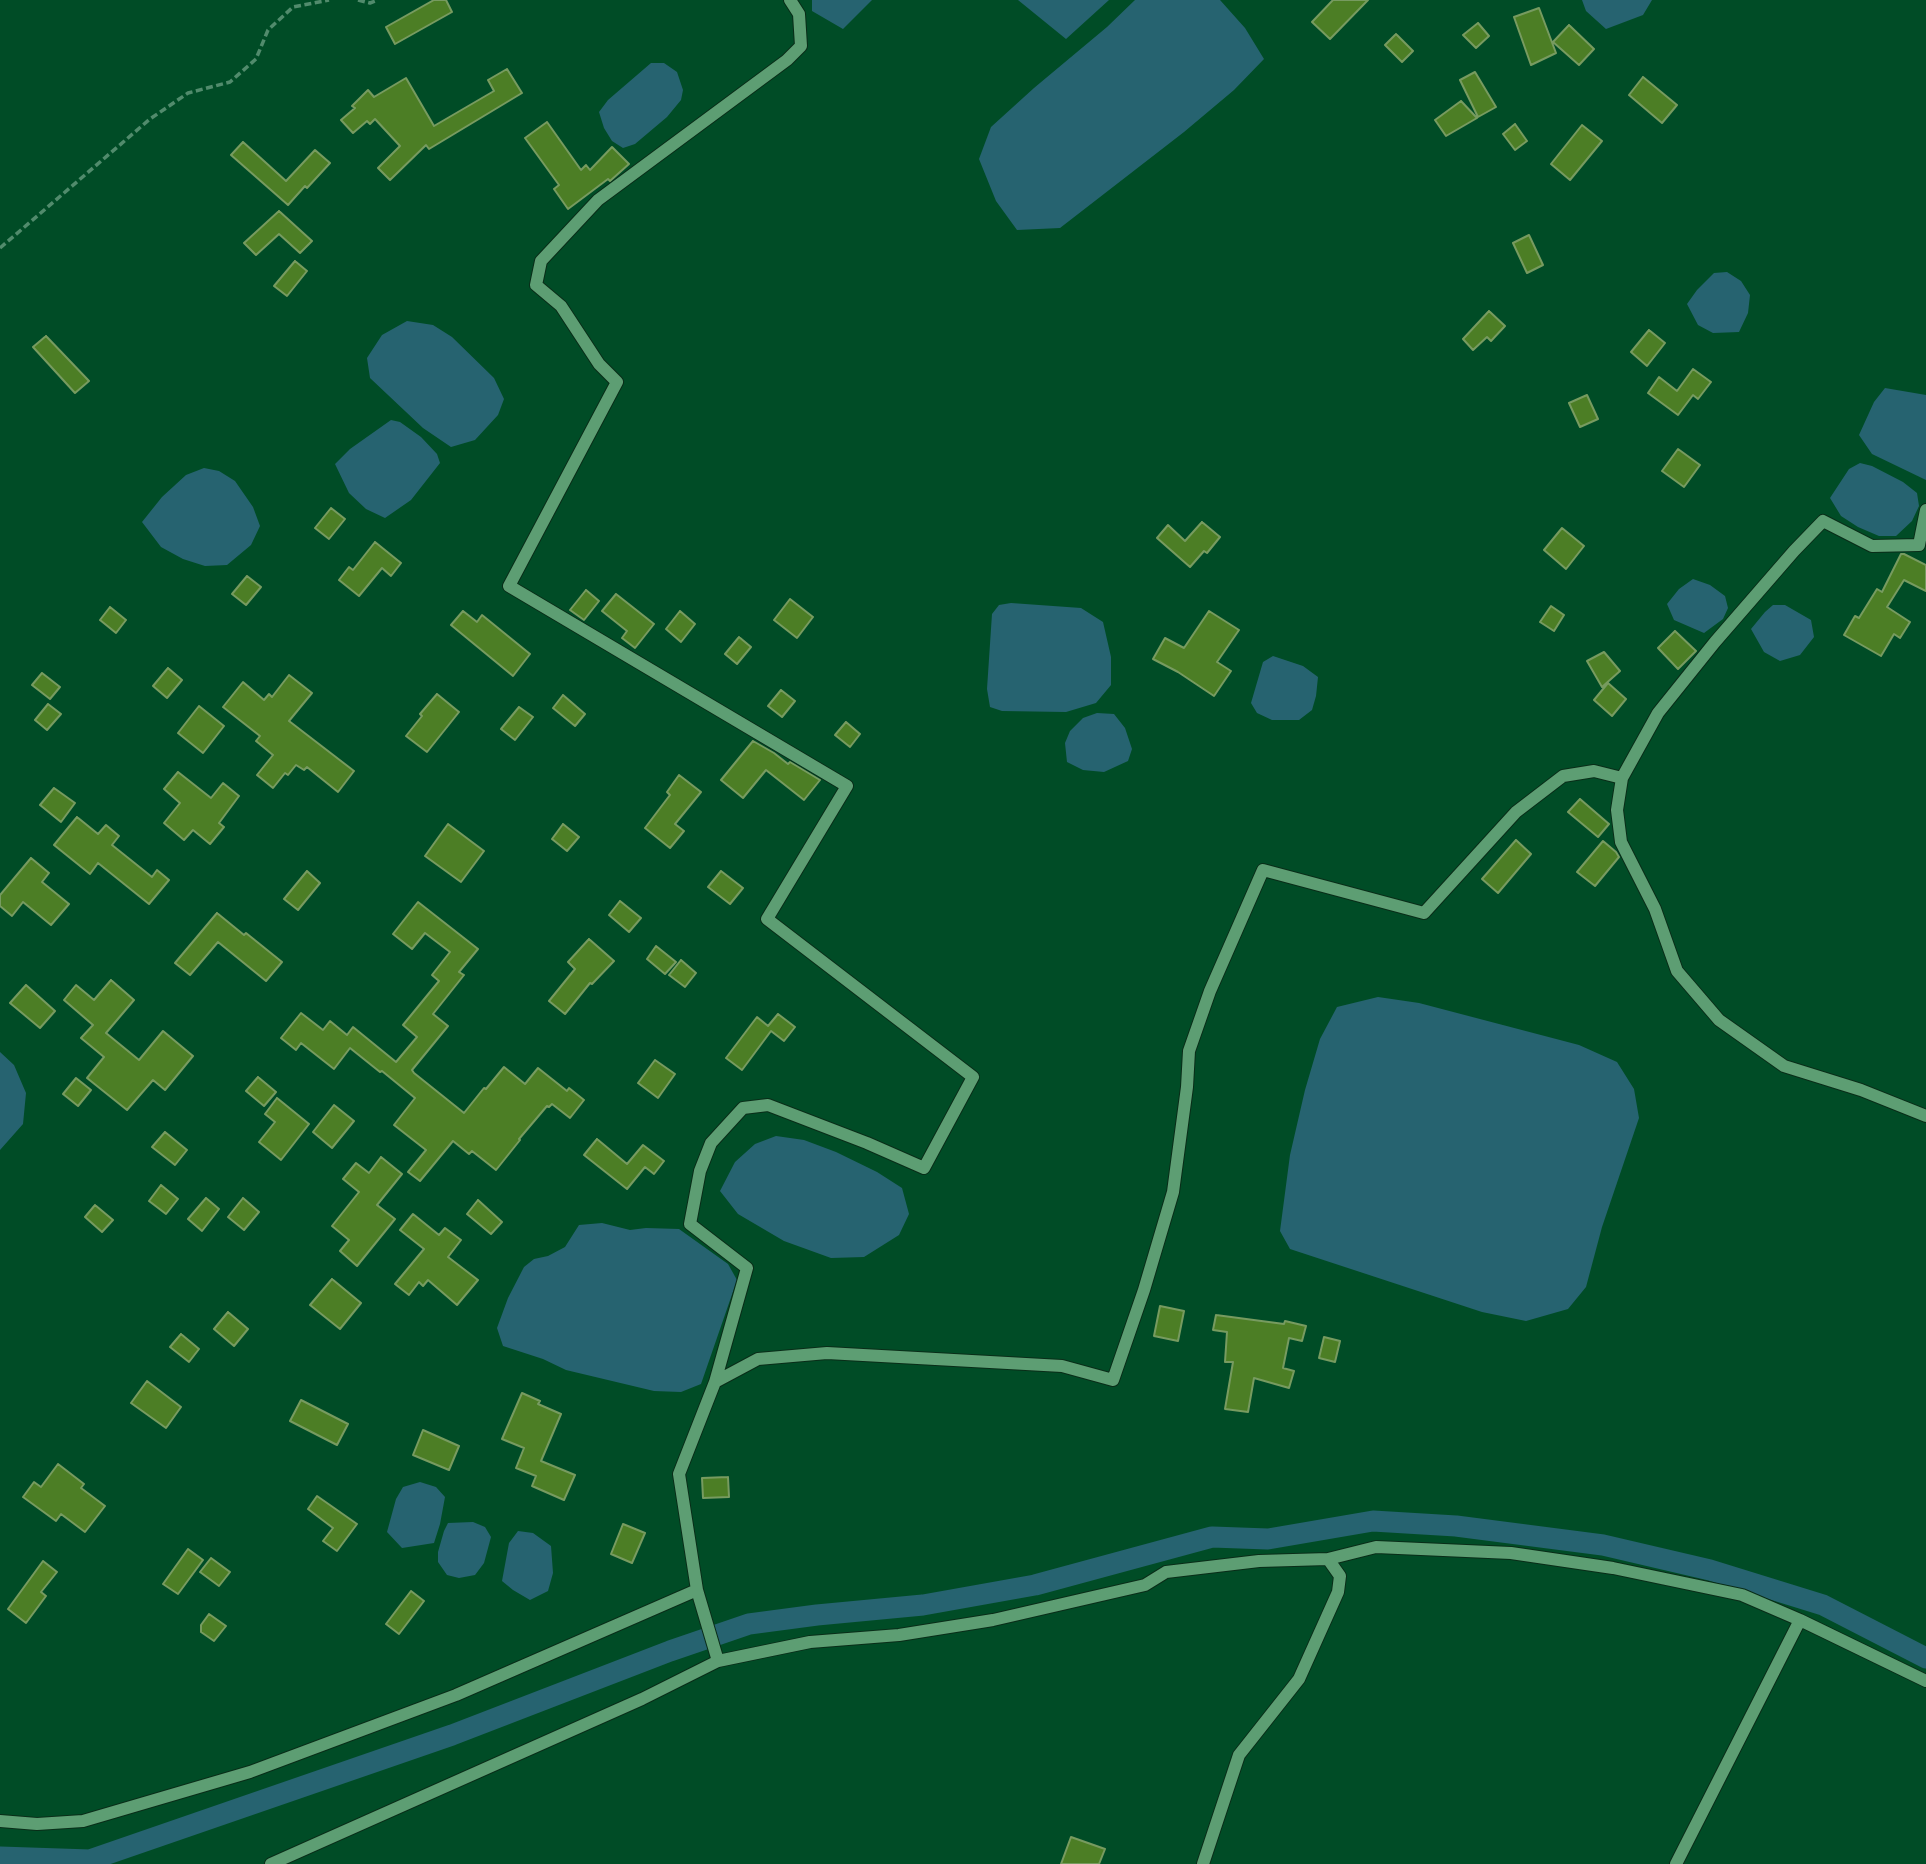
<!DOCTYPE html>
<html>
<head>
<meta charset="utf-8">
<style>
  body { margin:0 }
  canvas { display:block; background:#004c26 }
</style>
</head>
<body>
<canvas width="1926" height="1864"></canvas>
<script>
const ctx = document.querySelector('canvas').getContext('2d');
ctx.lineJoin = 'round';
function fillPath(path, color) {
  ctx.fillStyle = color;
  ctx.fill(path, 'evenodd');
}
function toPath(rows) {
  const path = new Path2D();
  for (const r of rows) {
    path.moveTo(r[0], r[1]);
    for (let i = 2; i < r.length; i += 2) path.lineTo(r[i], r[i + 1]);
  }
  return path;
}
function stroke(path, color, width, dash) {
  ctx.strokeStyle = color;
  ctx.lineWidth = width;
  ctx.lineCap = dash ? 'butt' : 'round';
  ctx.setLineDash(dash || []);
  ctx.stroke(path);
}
fillPath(toPath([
  [812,0,872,0,843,29,812,11],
  [1018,0,1109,0,1066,39],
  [1135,0,1220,0,1245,28,1264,59,1234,90,1184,132,1060,228,1017,230,996,201,979,159,991,127,1034,88,1107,27],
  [1582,0,1652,0,1643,15,1606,29,1586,11],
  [651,63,664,63,677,72,683,90,681,100,667,117,635,144,623,148,612,141,604,128,599,112,608,100],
  [1727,272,1741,281,1750,295,1748,313,1739,332,1713,333,1698,325,1687,304,1697,290,1714,273],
  [407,321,433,325,452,337,494,378,504,399,498,415,475,440,451,447,423,428,370,378,367,358,382,335],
  [1885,388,1926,395,1926,480,1872,454,1859,435,1874,402],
  [391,420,400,422,421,437,437,454,440,463,411,500,385,518,366,509,349,493,335,464,350,449],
  [1860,463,1872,466,1903,482,1917,493,1919,506,1912,521,1896,536,1879,536,1858,527,1841,516,1830,498,1849,469],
  [204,468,219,471,235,481,253,507,260,526,251,545,227,565,205,566,183,559,161,547,142,522,162,497,186,475],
  [1693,579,1710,585,1725,596,1728,608,1723,619,1704,633,1674,620,1667,604,1679,589],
  [1011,603,1081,608,1103,622,1111,657,1111,685,1096,703,1066,712,1002,711,990,707,987,689,992,614,999,605],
  [1773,605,1785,605,1811,620,1814,637,1800,655,1780,661,1764,652,1751,629,1765,612],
  [1273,656,1303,666,1318,677,1316,696,1312,710,1299,720,1272,720,1257,713,1251,703,1263,662],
  [1097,713,1114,714,1125,728,1132,749,1128,761,1104,772,1083,770,1067,762,1065,743,1070,731,1083,718],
  [1378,997,1419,1003,1579,1045,1617,1062,1634,1089,1639,1118,1602,1227,1586,1287,1568,1309,1526,1321,1482,1312,1290,1249,1280,1231,1290,1155,1305,1090,1320,1039,1337,1007],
  [0,1052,14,1065,26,1093,23,1124,0,1150],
  [776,1136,804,1140,836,1152,877,1172,902,1188,909,1214,899,1235,864,1257,831,1258,784,1241,738,1214,720,1191,735,1162,755,1144],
  [602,1223,630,1230,646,1228,679,1229,728,1264,737,1280,701,1384,681,1392,654,1391,566,1370,543,1359,503,1346,497,1328,508,1298,524,1267,534,1259,548,1256,565,1247,579,1225],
  [420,1482,436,1487,445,1497,440,1524,434,1543,402,1548,387,1532,396,1499,403,1487],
  [473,1522,485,1527,491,1537,484,1563,475,1575,459,1578,447,1575,438,1562,438,1552,444,1531,448,1523],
  [518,1531,533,1533,551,1546,553,1573,548,1591,530,1600,513,1590,502,1581,509,1543]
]), '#266370');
stroke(toPath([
  [0,1857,90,1860,452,1735,670,1651,749,1624,817,1615,923,1605,1035,1585,1212,1537,1268,1539,1373,1521,1456,1526,1603,1545,1710,1570,1823,1605,1926,1658]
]), '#266370', 21);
const building = toPath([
  [434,0,446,0,452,12,395,44,386,27,434,0],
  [1333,0,1368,0,1330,39,1312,22,1333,0],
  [1539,8,1556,53,1531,65,1514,17,1539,8],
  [1478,23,1489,36,1476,48,1463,35,1478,23],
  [1569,25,1594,49,1579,65,1553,42,1569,25],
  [1396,34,1413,51,1402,62,1385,45,1396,34],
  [507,69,522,93,429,149,426,145,390,180,378,168,400,146,375,119,370,124,367,121,353,133,341,120,355,108,352,106,368,90,374,97,406,78,434,126,494,91,488,80,507,69],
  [1475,72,1496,107,1478,117,1460,80,1475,72],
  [1643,77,1677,105,1662,123,1629,95,1643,77],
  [1461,101,1477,118,1446,136,1435,120,1461,101],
  [547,122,581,170,586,165,590,170,612,147,629,164,610,181,608,179,568,209,554,189,559,185,525,138,547,122],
  [1515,124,1527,141,1515,150,1503,134,1515,124],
  [1582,125,1602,141,1570,180,1551,164,1582,125],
  [243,142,286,181,315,150,330,163,307,188,305,186,288,205,231,155,243,142],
  [279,211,312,241,300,253,279,234,256,255,244,243,279,211],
  [1529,235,1543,265,1527,273,1513,243,1529,235],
  [295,261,307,271,287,296,274,286,295,261],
  [1489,311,1505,326,1491,341,1487,337,1473,350,1463,339,1489,311],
  [1649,330,1665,343,1647,366,1631,352,1649,330],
  [46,336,89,381,75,393,33,347,46,336],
  [1693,369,1711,382,1698,399,1693,395,1678,415,1648,393,1659,377,1677,391,1693,369],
  [1587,395,1598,419,1580,427,1569,403,1587,395],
  [1678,449,1700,465,1684,487,1662,471,1678,449],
  [331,508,345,519,329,539,315,528,331,508],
  [1202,522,1220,537,1207,553,1204,551,1190,567,1157,538,1168,525,1185,541,1202,522],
  [1562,528,1584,546,1566,569,1544,550,1562,528],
  [375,542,401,563,391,576,382,568,359,596,339,580,349,567,353,570,375,542],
  [1901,554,1904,554,1926,565,1926,591,1904,580,1887,607,1910,622,1900,638,1894,634,1881,656,1844,635,1855,616,1859,618,1877,589,1882,592,1901,554],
  [247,576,261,587,246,605,232,594,247,576],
  [586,590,599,601,584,620,570,610,586,590],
  [616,594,654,624,635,648,622,638,627,631,602,611,616,594],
  [790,599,813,617,797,638,774,620,790,599],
  [1551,606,1564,615,1554,631,1540,622,1551,606],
  [110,607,126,620,116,633,100,620,110,607],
  [463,611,477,622,482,615,530,654,513,676,451,625,463,611],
  [680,611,695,624,681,642,666,629,680,611],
  [1209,611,1239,630,1217,662,1231,671,1214,696,1178,672,1153,659,1165,638,1184,648,1209,611],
  [1675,631,1696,651,1678,669,1658,648,1675,631],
  [739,637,751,647,737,664,725,654,739,637],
  [1604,652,1620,671,1602,687,1587,661,1604,652],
  [168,668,182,680,167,698,153,686,168,668],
  [42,673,60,687,50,699,32,685,42,673],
  [289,675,312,693,289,721,354,771,338,792,307,767,304,770,296,765,288,775,285,773,273,788,257,775,273,755,256,741,260,736,223,707,243,682,264,700,269,694,272,697,289,675],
  [1608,683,1626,699,1612,716,1594,700,1608,683],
  [781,690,795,701,782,717,768,706,781,690],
  [437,694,459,712,427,752,406,736,422,716,420,714,437,694],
  [563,695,585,714,575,726,553,708,563,695],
  [48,704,61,714,47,730,35,720,48,704],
  [199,706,224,726,203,753,178,733,199,706],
  [519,707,533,717,515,740,501,729,519,707],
  [846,722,860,734,850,747,835,735,846,722],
  [753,741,774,753,788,764,790,762,820,780,804,800,766,770,743,798,721,780,753,741],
  [178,772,211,798,223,783,239,796,219,823,224,827,210,844,193,830,184,840,164,823,180,803,164,789,178,772],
  [679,775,701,792,675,824,684,831,670,848,645,828,670,795,667,792,679,775],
  [54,788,75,803,61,822,40,805,54,788],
  [1580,799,1609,824,1598,837,1568,812,1580,799],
  [77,817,98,834,106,825,119,836,112,845,152,877,157,870,169,880,149,904,98,863,90,874,54,845,77,817],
  [448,824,484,851,461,882,425,856,448,824],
  [563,824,579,837,567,851,552,839,563,824],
  [1516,840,1531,854,1498,893,1482,879,1516,840],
  [1603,841,1616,852,1619,857,1595,886,1577,872,1603,841],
  [31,858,49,873,42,882,69,904,51,925,23,902,12,916,0,906,0,895,31,858],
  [307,871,320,883,298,910,284,899,307,871],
  [721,871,743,888,730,904,708,887,721,871],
  [620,901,641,918,629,932,609,915,620,901],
  [418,902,478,949,459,972,464,975,433,1014,448,1026,412,1070,414,1073,464,1113,484,1088,486,1089,504,1067,525,1084,538,1068,567,1091,569,1088,584,1100,570,1118,552,1104,549,1107,547,1106,519,1139,520,1140,496,1170,472,1151,469,1154,453,1141,420,1181,408,1172,426,1150,394,1125,415,1098,382,1071,380,1072,350,1048,334,1069,301,1043,296,1050,281,1038,301,1013,323,1030,330,1021,347,1035,353,1027,396,1062,417,1037,403,1025,439,981,432,975,450,952,425,933,412,949,393,934,418,902],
  [217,913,244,935,246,933,282,962,266,981,218,942,190,975,175,963,217,913],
  [589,939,614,961,592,984,590,983,565,1014,549,1001,575,969,568,962,589,939],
  [656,946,676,962,665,974,647,959,656,946],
  [681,960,696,973,685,987,669,975,681,960],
  [111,980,134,1000,106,1033,139,1060,163,1031,193,1056,165,1090,153,1080,127,1110,87,1078,104,1057,81,1038,93,1025,64,1000,76,985,94,1000,111,980],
  [26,985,55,1011,40,1028,10,1003,26,985],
  [778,1014,795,1027,784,1041,771,1031,742,1070,726,1058,757,1017,768,1026,778,1014],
  [655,1060,675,1074,658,1098,638,1083,655,1060],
  [258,1077,276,1092,264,1106,246,1091,258,1077],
  [76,1078,91,1090,78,1106,63,1094,76,1078],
  [277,1098,309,1124,281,1160,259,1142,275,1122,265,1114,277,1098],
  [334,1105,354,1121,332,1148,313,1132,334,1105],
  [165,1132,187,1150,175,1165,152,1147,165,1132],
  [597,1139,627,1164,643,1145,664,1161,654,1174,645,1167,627,1189,584,1155,597,1139],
  [381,1157,402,1174,377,1205,395,1219,357,1266,340,1251,349,1240,332,1226,359,1192,343,1179,356,1163,369,1173,381,1157],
  [161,1185,178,1199,166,1214,149,1201,161,1185],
  [206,1198,219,1209,202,1231,188,1219,206,1198],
  [243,1198,259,1212,244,1230,228,1217,243,1198],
  [478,1200,502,1222,491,1234,467,1214,478,1200],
  [95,1205,113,1220,102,1232,85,1217,95,1205],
  [413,1214,439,1235,445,1228,461,1240,448,1257,478,1280,457,1305,428,1280,423,1286,419,1282,409,1295,395,1284,424,1249,400,1230,413,1214],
  [332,1279,361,1303,340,1329,310,1305,332,1279],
  [1160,1306,1184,1311,1178,1341,1154,1336,1160,1306],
  [228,1312,248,1329,234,1346,214,1329,228,1312],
  [1216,1315,1284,1324,1285,1321,1306,1326,1302,1341,1289,1338,1283,1368,1294,1371,1289,1388,1254,1378,1248,1412,1225,1409,1233,1362,1225,1362,1227,1332,1213,1330,1216,1315],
  [181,1334,199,1349,189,1362,170,1347,181,1334],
  [1324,1337,1340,1341,1335,1362,1319,1358,1324,1337],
  [147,1381,181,1407,166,1428,131,1403,147,1381],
  [522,1393,540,1401,538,1404,561,1414,541,1461,575,1475,564,1500,532,1486,536,1476,516,1468,524,1448,502,1439,522,1393],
  [301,1400,348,1424,337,1445,290,1421,301,1400],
  [423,1430,459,1446,449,1470,413,1455,423,1430],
  [58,1464,84,1484,81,1488,105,1506,85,1532,61,1514,56,1521,23,1497,34,1482,41,1487,58,1464],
  [728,1477,729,1497,703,1498,702,1478,728,1477],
  [317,1496,357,1524,337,1551,323,1541,333,1528,308,1509,317,1496],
  [623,1524,645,1533,632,1563,611,1554,623,1524],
  [188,1549,203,1560,178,1594,163,1584,188,1549],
  [211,1558,230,1572,219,1586,200,1572,211,1558],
  [43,1561,57,1572,41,1592,46,1596,26,1623,8,1609,43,1561],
  [411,1591,424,1601,399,1634,386,1624,411,1591],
  [209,1614,226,1626,214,1641,201,1632,201,1625,209,1614],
  [1071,1837,1105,1849,1099,1864,1061,1864,1071,1837]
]);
fillPath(building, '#4c7e25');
stroke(building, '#779b60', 2);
const minor = toPath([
  [1622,778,1617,810,1621,842,1655,909,1677,971,1719,1020,1784,1066,1861,1090,1926,1116],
  [715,1382,747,1268,690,1224,700,1171,711,1143,743,1108,768,1105,867,1143,924,1168,973,1077,767,919,847,786,509,586,617,382,599,364,561,306,536,285,541,261,598,200,787,60,801,46,799,14,790,0],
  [1328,1559,1376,1547,1511,1553,1613,1568,1742,1595,1800,1620,1926,1681],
  [718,1661,697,1590,679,1474,715,1382,758,1359,827,1353,1062,1366,1113,1380,1144,1290,1173,1192,1187,1087,1189,1051,1210,991,1263,870,1424,913,1516,812,1563,776,1594,771,1622,778,1658,713,1715,642,1794,551,1823,521,1872,546,1919,545,1926,510],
  [0,1821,37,1824,83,1821,250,1772,456,1695,697,1590],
  [271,1864,642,1699,718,1661,810,1642,899,1635,993,1620,1145,1585,1166,1572,1259,1561,1328,1559,1340,1576,1338,1592,1299,1679,1239,1755,1203,1864],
  [1676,1864,1800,1620]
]);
stroke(minor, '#092d18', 14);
stroke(toPath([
  [358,0,370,3,378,0],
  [0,248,150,119,188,93,230,82,256,59,268,30,293,7,329,0]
]), '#518b6c', 3.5, [7, 3.5]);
stroke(minor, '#5d9e73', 12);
</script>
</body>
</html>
